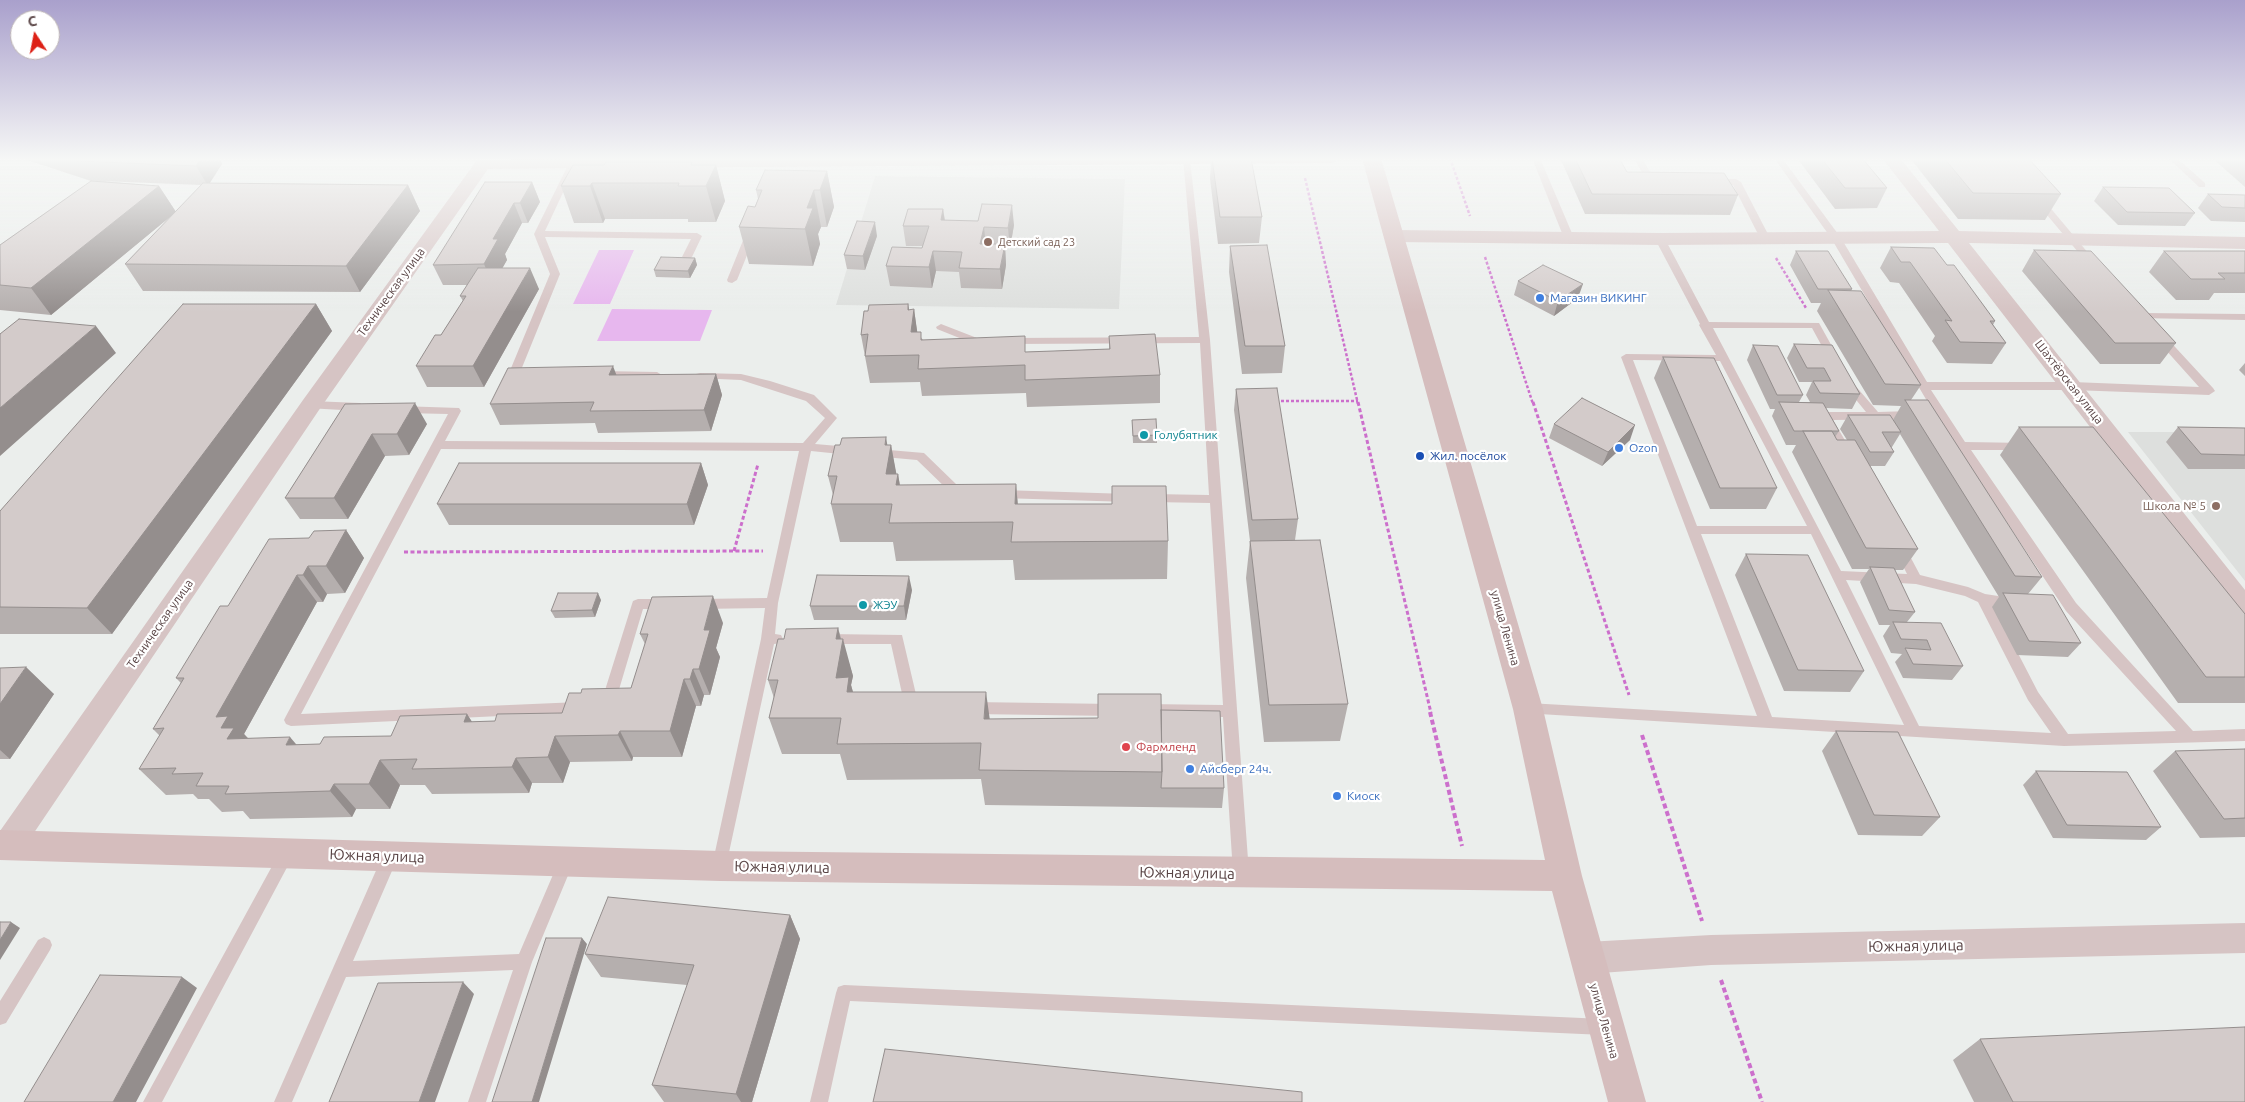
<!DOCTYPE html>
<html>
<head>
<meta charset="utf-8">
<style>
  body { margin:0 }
  #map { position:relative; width:2245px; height:1102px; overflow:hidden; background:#ebeeec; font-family:Ubuntu,sans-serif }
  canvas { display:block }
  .north { position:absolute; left:10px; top:10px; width:50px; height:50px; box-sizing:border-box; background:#fff; border:1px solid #bcb4b4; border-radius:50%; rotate:349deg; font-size:14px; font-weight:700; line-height:20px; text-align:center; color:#584344 }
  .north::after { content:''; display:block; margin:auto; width:18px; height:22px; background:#dd2116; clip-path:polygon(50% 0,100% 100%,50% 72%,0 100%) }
</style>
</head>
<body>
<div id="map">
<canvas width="2245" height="1102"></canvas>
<div class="north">С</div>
</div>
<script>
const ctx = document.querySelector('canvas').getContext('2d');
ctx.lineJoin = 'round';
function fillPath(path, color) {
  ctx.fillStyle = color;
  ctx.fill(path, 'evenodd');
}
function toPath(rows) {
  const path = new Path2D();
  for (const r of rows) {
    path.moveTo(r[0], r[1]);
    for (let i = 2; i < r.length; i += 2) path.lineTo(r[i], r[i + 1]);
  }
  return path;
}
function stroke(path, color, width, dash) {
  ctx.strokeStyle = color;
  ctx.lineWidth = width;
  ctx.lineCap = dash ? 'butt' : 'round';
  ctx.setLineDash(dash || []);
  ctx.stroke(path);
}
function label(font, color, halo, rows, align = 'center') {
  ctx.font = font + ' Ubuntu,sans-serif';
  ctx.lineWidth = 4.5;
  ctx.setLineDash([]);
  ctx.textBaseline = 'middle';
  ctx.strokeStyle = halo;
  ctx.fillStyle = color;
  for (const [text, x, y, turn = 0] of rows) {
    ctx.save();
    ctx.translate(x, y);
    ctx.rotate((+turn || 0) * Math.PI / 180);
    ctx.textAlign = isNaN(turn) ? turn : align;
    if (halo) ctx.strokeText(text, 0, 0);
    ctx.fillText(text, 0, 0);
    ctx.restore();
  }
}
fillPath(toPath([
  [875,176,1125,179,1119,309,836,305],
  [2128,432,2245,432,2245,581]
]), '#dddfdd');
fillPath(toPath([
  [599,250,634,250,610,304,573,304],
  [612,309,712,310,700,341,597,341]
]), '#e7b7ee');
stroke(toPath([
  [1450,158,1470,216],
  [1305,178,1358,404],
  [1485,257,1533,404],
  [1776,258,1806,308],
  [1276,401,1358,401]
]), '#cc6fcc', 2.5, [3, 2]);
stroke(toPath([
  [1358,402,1431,713],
  [1533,402,1629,695],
  [734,551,758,464],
  [404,552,763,551]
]), '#cc6fcc', 3, [4, 2.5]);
stroke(toPath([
  [1430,712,1462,846],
  [1642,735,1702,921],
  [1721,980,1762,1102]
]), '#cc6fcc', 4, [5, 3]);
fillPath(toPath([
  [567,158,575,158,576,165,545,231,697,233,702,236,692,257,687,260,682,257,691,239,545,237,560,274,521,370,529,371,530,373,525,376,514,376,509,373,550,274,534,234,568,165,567,158],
  [1183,158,1190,159,1210,340,1249,873,1246,878,1241,880,1236,878,1233,873,1223,717,1144,716,1139,714,1137,710,1139,706,1144,704,1223,705,1210,503,1151,502,1145,498,1151,494,1209,495,1200,343,1010,344,1005,341,1010,338,1199,337,1183,158],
  [1532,158,1540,158,1574,238,1572,240,1569,241,1564,238,1532,158],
  [1634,158,1642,158,1653,177,1660,178,1660,182,1647,182,1634,158],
  [1774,158,1782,158,1841,238,1927,382,2072,382,2199,387,2156,339,2155,337,2160,334,2164,335,2213,388,2215,391,2209,395,2072,390,1931,390,1965,442,2027,443,2029,446,2023,450,1971,450,2076,603,2193,731,2245,729,2245,741,2064,746,1523,713,1521,709,1523,705,1528,703,1757,716,1621,357,1626,354,1716,355,1699,325,1700,324,1655,239,1660,236,1665,239,1709,322,1819,323,1839,359,1838,361,1830,361,1812,328,1713,328,1841,571,1907,574,1894,548,1900,543,1904,545,1920,575,1968,587,1985,594,2018,599,2019,602,2018,605,2013,607,1993,605,2038,692,2068,734,2176,731,2066,611,1937,418,1831,238,1774,158],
  [1633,360,1720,361,1807,526,1697,526,1633,360],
  [1701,534,1811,534,1904,725,1772,717,1701,534],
  [1846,580,1916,584,1965,596,1978,602,2028,700,2051,733,1919,726,1846,580],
  [2168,158,2177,158,2205,183,2205,187,2199,187,2168,158],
  [1736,179,1741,182,1770,238,1768,240,1765,241,1760,238,1733,185,1715,185,1710,182,1715,179,1736,179],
  [2040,198,2043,199,2094,260,2094,264,2088,264,2037,203,2035,201,2040,198],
  [751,230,756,233,737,280,732,283,728,282,727,280,746,233,751,230],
  [2141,313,2245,314,2245,320,2137,318,2136,316,2141,313],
  [941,324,977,338,989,339,990,341,985,344,972,343,937,329,936,327,941,324],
  [600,371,657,372,662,375,657,378,596,376,595,374,596,372,600,371],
  [700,373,741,374,770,381,814,395,837,418,815,444,850,447,856,451,850,455,811,451,778,603,775,634,781,635,783,639,781,643,774,644,725,871,720,873,715,871,712,866,761,639,765,608,699,609,694,607,693,604,694,601,699,599,767,598,799,451,441,449,301,714,579,702,584,704,586,708,584,712,291,726,286,724,284,720,286,716,448,414,403,413,399,412,397,409,399,406,459,408,461,411,445,441,803,443,825,418,806,401,741,380,696,378,695,376,696,374,700,373],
  [1849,381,1853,383,1878,412,1911,411,1917,415,1911,419,1833,420,1853,454,1847,458,1843,457,1819,416,1825,412,1866,412,1844,385,1849,381],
  [311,401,360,403,366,407,360,411,307,408,305,405,311,401],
  [877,449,924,453,956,484,968,486,970,489,964,493,949,491,917,460,873,456,871,453,873,450,877,449],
  [1001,490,1129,494,1135,498,1129,502,1001,498,995,494,1001,490],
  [638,599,667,599,672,601,673,604,672,607,667,609,643,609,615,703,613,707,608,709,603,707,601,703,632,604,633,601,638,599],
  [826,634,902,635,919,707,917,711,912,713,907,711,905,707,891,644,826,644,821,643,819,639,821,635,826,634],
  [972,702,1114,704,1119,706,1121,710,1119,714,1114,716,972,714,967,712,965,708,967,704,972,702],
  [287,846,292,848,295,853,292,858,162,1102,143,1102,282,848,287,846],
  [390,850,395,852,398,857,353,961,519,954,561,856,566,854,571,856,574,861,532,962,486,1102,468,1102,513,970,346,977,292,1102,274,1102,382,857,385,852,390,850],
  [44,937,50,940,52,945,50,950,6,1023,0,1025,0,1001,38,940,44,937],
  [844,985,1604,1019,1610,1021,1612,1027,1610,1033,1604,1035,850,1001,828,1102,810,1102,836,993,838,987,844,985]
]), '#d6c4c4');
fillPath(toPath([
  [799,158,1338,158,1335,162,1329,163,488,169,319,410,19,855,8,859,0,856,0,831,303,400,477,160,799,158],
  [1882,158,1900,158,1959,231,2245,237,2245,249,1969,243,2245,590,2245,619,2236,616,1948,243,1660,245,1395,242,1388,240,1385,236,1388,232,1395,230,1660,233,1939,231,1882,158],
  [2245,923,2245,953,1711,965,1587,974,1575,969,1571,958,1575,947,1587,942,1711,935,2245,923]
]), '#d6c4c4');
fillPath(toPath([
  [1362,158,1381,158,1543,709,1582,876,1646,1102,1608,1102,1552,891,720,881,0,860,0,830,720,851,1545,860,1513,709,1362,158]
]), '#d5bdbd');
fillPath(toPath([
  [21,158,219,158,222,164,209,183,408,185,420,211,360,292,143,291,125,264,171,216,51,315,0,310,0,245,91,181],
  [100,181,201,185,176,212,159,186],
  [1211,158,1251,158,1262,217,1259,243,1218,244,1210,179],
  [1560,158,1619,158,1627,172,1738,195,1730,215,1585,214],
  [1797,158,1862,158,1887,188,1877,208,1835,209],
  [1910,158,2028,158,2061,194,2045,220,1958,219],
  [2212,158,2245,158,2245,187],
  [693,165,716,165,725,201,716,222,688,222,688,219,605,219,603,223,574,223,561,186],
  [827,171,834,207,827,227,821,227,818,234,820,244,813,266,749,264,739,227,755,207,758,199,756,190],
  [532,182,540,202,528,223,522,223,505,254,507,260,502,268,539,289,484,387,427,387,416,366,441,335,463,301,460,296,467,285,443,285,433,265],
  [2103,187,2195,213,2185,226,2118,225,2094,201],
  [2208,194,2245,195,2245,222,2211,221,2198,208],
  [943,209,945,220,1014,225,1010,248,1005,248,1006,265,1002,289,961,288,959,272,936,271,932,288,890,286,886,266,922,248,923,246,906,246,903,226],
  [877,236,865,270,847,269,844,255],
  [1230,246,1285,346,1282,373,1242,374,1229,272],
  [1891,247,1947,265,1995,321,1993,325,2006,343,1992,364,1947,363,1932,341,1935,336,1899,283,1890,282,1880,268],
  [2034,250,2176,343,2160,364,2100,364,2022,271],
  [1796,251,1852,289,1851,291,1921,385,1911,400,2042,577,2028,594,2081,643,2068,657,2017,655,1992,607,1999,597,1900,434,1892,447,1891,447,1894,452,1885,466,1870,466,1918,549,1903,570,1894,570,1915,612,1907,622,1963,666,1952,680,1903,678,1895,662,1902,654,1891,653,1883,636,1890,625,1879,625,1860,582,1869,569,1852,569,1792,452,1796,445,1786,445,1772,416,1775,409,1770,409,1747,360,1753,345,1803,395,1799,402,1810,402,1806,395,1812,382,1799,382,1787,358,1794,344,1860,394,1852,409,1826,408,1839,431,1835,437,1837,440,1847,440,1840,429,1848,415,1893,420,1901,406,1873,405,1817,311,1821,303,1811,303,1790,265],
  [2164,251,2245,251,2245,293,2214,293,2209,300,2176,300,2149,272],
  [695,258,697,265,690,278,656,277,654,270],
  [1518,281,1578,298,1554,316,1514,295],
  [316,304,332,331,112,634,0,634,0,511],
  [908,304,909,310,914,309,917,332,923,340,1026,352,1109,349,1109,336,1160,375,1160,403,1027,407,1026,393,922,396,920,382,870,383,861,335,868,311],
  [1663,357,1777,488,1766,509,1710,509,1654,378],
  [2245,363,2245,376,2239,370],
  [716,374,722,395,711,431,598,433,595,423,500,425,490,404,616,375],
  [1236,389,1298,519,1295,540,1348,704,1340,741,1264,742,1246,578,1250,541,1234,410],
  [345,404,427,424,409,455,385,456,348,519,300,519,285,498],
  [1132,420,1157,435,1157,443,1133,443],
  [1554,424,1630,440,1602,466,1549,438],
  [2019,427,2245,614,2245,703,2178,703,2000,455],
  [2178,427,2245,428,2245,469,2188,469,2166,442],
  [888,445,891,445,896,474,898,474,900,485,1016,484,1018,504,1168,541,1167,579,1015,580,1013,560,896,561,893,542,840,542,831,504,833,495,828,476],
  [701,463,708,485,694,525,449,525,437,504],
  [346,530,364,558,345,593,327,594,323,602,317,602,244,734,248,738,297,745,320,744,391,736,467,714,472,722,495,721,562,713,581,693,631,688,645,644,640,634,723,623,716,648,720,657,710,695,704,695,701,706,696,706,682,757,633,757,632,761,570,762,563,783,532,783,529,793,432,794,425,785,400,785,390,809,356,809,352,817,250,819,243,811,222,812,209,799,198,799,193,794,166,795,139,769,160,736,153,729,181,683,176,678,228,606,309,538],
  [1746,554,1864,671,1850,692,1784,691,1735,575],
  [912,590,906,620,814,620,810,606],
  [601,600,595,617,555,618,551,611],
  [838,628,853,676,851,685,853,692,990,719,1098,718,1161,710,1224,788,1222,808,985,805,981,779,847,780,840,754,782,754,769,718,774,698,768,680,784,639],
  [0,668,54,694,10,759,0,759],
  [1836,731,1940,817,1922,836,1858,835,1822,751],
  [2245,749,2245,837,2200,838,2153,771,2175,751],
  [2036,771,2161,827,2146,840,2053,838,2023,785],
  [790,915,800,939,752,1102,664,1102,652,1085,687,985,601,977,585,954],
  [1980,1039,2245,1102,1974,1102,1953,1060]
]), '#b5afae');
fillPath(toPath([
  [201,158,219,158,222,164,208,186,196,166],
  [716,165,725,201,716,222,706,186],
  [827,171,834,207,827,227,820,190],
  [532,182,540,202,528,223,520,203],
  [592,183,605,219,603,223,590,186],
  [408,185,420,211,360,292,346,266],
  [159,186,176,212,51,315,31,288],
  [814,190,821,227,818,234,820,244,813,266,805,229,807,208],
  [514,203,522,223,505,254,507,260,493,285,484,264,493,239],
  [1012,205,1014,225,1010,248,1008,228],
  [943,209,946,230,941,220],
  [875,222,877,236,865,270,863,256],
  [984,227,986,248,980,244],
  [1005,244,1006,265,1002,289,1000,269],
  [933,251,936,271,932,288,929,267],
  [695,258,697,265,690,278,688,271],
  [530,268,539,289,484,387,473,366],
  [1583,284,1578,298,1554,316,1558,301],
  [316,304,332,331,112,634,87,608],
  [908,304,912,326,914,309,918,337,915,355,908,310],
  [96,326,116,353,0,456,0,408],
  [613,366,621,387,609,375],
  [716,374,722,395,711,431,704,410],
  [415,403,427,424,409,455,397,434],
  [1635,425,1630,440,1602,466,1608,452],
  [372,434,385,456,348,519,334,498],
  [886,437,889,455,891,445,897,477,898,474,904,512,886,474,885,445],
  [701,463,708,485,694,525,687,504],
  [1016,484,1019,522,1018,542,1015,504],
  [346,530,364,558,345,593,326,566],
  [308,566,327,594,323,602,303,575],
  [297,575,317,602,244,734,251,742,227,739,221,728,216,717],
  [909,576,912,590,906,620,904,606],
  [598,593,601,600,595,617,592,610],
  [713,596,723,623,716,648,720,657,710,695,699,669,704,630],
  [838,628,842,645,843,639,853,676,851,685,859,714,836,678,836,639],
  [26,667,54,694,10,759,0,750,0,704],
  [693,669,704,695,701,706,690,679],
  [684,679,696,706,682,757,670,731],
  [986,692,991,728,984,719],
  [467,714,484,741,464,722],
  [620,731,633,757,632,761,618,735],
  [555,736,570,762,563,783,548,757],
  [290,737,312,763,286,745],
  [516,758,532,783,529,793,512,767],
  [380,760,400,785,390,809,369,784],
  [334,784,356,809,352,817,330,791],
  [790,915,800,939,752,1102,741,1102,736,1094],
  [11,922,20,928,0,960,0,940],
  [582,938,587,944,539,1102,532,1102],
  [182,977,197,988,136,1102,113,1102],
  [463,982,474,994,435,1102,419,1102]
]), '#948e8d');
const building = toPath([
  [68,158,201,158,196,166,78,161,68,158],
  [1212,158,1251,158,1262,217,1220,217,1212,158],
  [1575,158,1619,158,1627,172,1724,173,1738,195,1592,194,1575,158],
  [1821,158,1862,158,1887,188,1845,188,1821,158],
  [1944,158,2028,158,2061,194,1973,193,1944,158],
  [606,162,692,162,691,165,716,165,706,186,678,186,679,183,592,183,590,186,561,186,573,165,604,165,606,162],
  [765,170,827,171,820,190,814,190,807,208,813,208,805,229,739,227,748,206,755,207,762,190,756,190,765,170],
  [91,181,159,186,31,288,0,285,0,245,91,181],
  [485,182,532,182,520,203,514,203,493,239,498,239,484,264,433,265,485,182],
  [203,183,408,185,346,266,125,264,203,183],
  [2103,187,2169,188,2195,213,2127,212,2103,187],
  [2208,194,2245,195,2245,208,2222,207,2208,194],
  [982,204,1012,205,1008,228,984,227,980,244,1005,244,1000,269,959,268,962,252,933,251,929,267,886,266,892,247,922,248,929,226,903,226,908,209,943,209,941,220,978,221,982,204],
  [857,221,875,222,863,256,844,255,857,221],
  [1267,245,1285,346,1245,346,1230,246,1267,245],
  [1891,247,1934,248,1947,265,1954,265,1995,321,1990,321,2006,343,1960,342,1945,320,1952,321,1910,262,1901,262,1891,247],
  [2034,250,2091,251,2176,343,2115,343,2034,250],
  [1796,251,1828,251,1852,289,1818,289,1796,251],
  [2164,251,2245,251,2245,273,2218,273,2225,279,2191,279,2164,251],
  [661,257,695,258,688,271,654,270,661,257],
  [1543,265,1583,284,1558,301,1518,281,1543,265],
  [478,268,530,268,473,366,416,366,435,335,441,335,466,296,460,296,478,268],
  [1828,290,1861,291,1921,385,1885,384,1828,290],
  [183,304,316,304,87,608,0,607,0,511,183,304],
  [908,304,908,310,914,309,911,332,921,332,921,340,1025,336,1025,352,1110,349,1109,336,1155,334,1160,375,1025,380,1025,365,918,369,919,355,865,356,868,334,861,335,864,311,868,311,869,305,908,304],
  [19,319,96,326,0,408,0,334,19,319],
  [1794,344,1832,345,1860,394,1820,393,1813,381,1831,381,1824,368,1807,368,1794,344],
  [1753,345,1778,346,1803,395,1777,395,1753,345],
  [1663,357,1714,358,1777,488,1720,488,1663,357],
  [613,366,609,375,716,374,704,410,590,411,594,402,490,404,508,368,613,366],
  [1277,388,1298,519,1252,520,1236,389,1277,388],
  [1582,398,1635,425,1608,452,1554,424,1582,398],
  [1905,400,1928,400,2042,577,2015,576,1905,400],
  [1779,402,1823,403,1839,431,1794,431,1779,402],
  [415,403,397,434,372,434,334,498,285,498,345,404,415,403],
  [1848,415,1890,415,1901,432,1882,432,1894,452,1870,452,1848,415],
  [1156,419,1157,435,1133,436,1132,420,1156,419],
  [2019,427,2093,427,2245,614,2245,677,2206,677,2019,427],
  [2178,427,2245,428,2245,455,2201,454,2178,427],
  [1803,431,1832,431,1837,440,1855,440,1918,549,1866,548,1803,431],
  [886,437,885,445,891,445,886,474,898,474,896,485,1016,484,1015,504,1112,504,1112,486,1166,486,1168,541,1011,542,1013,522,889,523,892,504,831,504,837,476,828,476,835,445,840,445,842,438,886,437],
  [459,463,701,463,687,504,437,504,459,463],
  [346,530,326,566,308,566,303,575,297,575,216,717,228,716,221,728,234,728,227,739,290,737,286,745,320,744,324,737,391,736,400,716,467,714,464,722,495,721,497,714,562,713,569,693,581,693,582,689,631,688,648,634,640,634,652,597,713,596,704,630,710,630,699,669,693,669,690,679,684,679,670,731,620,731,618,735,555,736,548,757,516,758,512,767,412,769,417,759,380,760,369,784,334,784,330,791,225,794,229,786,196,786,203,773,172,774,176,768,139,769,164,728,153,729,184,678,176,678,220,606,228,606,269,539,309,538,314,531,346,530],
  [1320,540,1348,704,1269,705,1250,541,1320,540],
  [1746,554,1808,555,1864,671,1798,670,1746,554],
  [1870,567,1894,568,1915,612,1889,610,1870,567],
  [817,575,909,576,904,606,810,606,817,575],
  [558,593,598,593,592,610,551,611,558,593],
  [2003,593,2053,595,2081,643,2029,641,2003,593],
  [1893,622,1941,623,1963,666,1913,664,1905,648,1931,650,1927,640,1901,639,1893,622],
  [838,628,836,639,843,639,836,678,849,677,847,692,986,692,984,719,1098,718,1098,694,1161,694,1162,772,979,770,981,743,837,744,841,718,769,718,778,680,768,680,778,639,784,639,786,629,838,628],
  [26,667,0,704,0,668,26,667],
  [1161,710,1220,711,1224,788,1161,788,1162,772,1161,710],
  [1836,731,1898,732,1940,817,1874,815,1836,731],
  [2245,749,2245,818,2224,819,2175,751,2245,749],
  [2036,771,2127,772,2161,827,2067,825,2036,771],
  [608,897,790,915,736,1094,652,1085,694,965,585,954,608,897],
  [0,922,11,922,0,940,0,922],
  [546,938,582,938,532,1102,492,1102,546,938],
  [100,975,182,977,113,1102,24,1102,100,975],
  [463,982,419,1102,329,1102,378,983,463,982],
  [2245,1027,2245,1102,2013,1102,1980,1039,2245,1027],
  [885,1049,1302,1092,1302,1102,873,1102,885,1049]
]);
fillPath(building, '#d3cbca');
stroke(building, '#948e8d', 1);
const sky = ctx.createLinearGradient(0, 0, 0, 312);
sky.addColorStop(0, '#a9a0cc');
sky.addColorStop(0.51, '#f6f7f6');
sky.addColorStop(1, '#f6f7f600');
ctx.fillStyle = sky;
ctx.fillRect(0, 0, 2245, 312);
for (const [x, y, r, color] of [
  [988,242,5,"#8d6e63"],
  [1540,298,5,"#3f7fe0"],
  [1144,435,5,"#0f9aa8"],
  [1619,448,5,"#3f7fe0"],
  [1420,456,5,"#1a4fb4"],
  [2216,506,5,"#8d6e63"],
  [863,605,5,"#0f9aa8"],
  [1126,747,5,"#e0444e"],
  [1190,769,5,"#3f7fe0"],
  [1337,796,5,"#3f7fe0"]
]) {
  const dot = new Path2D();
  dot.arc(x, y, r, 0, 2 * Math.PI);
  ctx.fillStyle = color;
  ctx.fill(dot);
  stroke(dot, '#fff', 2);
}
label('11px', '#785e54', '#fff', [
  ["Детский сад 23",998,242]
], 'left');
label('12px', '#584344', '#fff', [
  ["Техническая улица",391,292,-54],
  ["Шахтёрская улица",2069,382,52],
  ["Техническая улица",160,624,-55],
  ["улица Ленина",1505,628,74],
  ["улица Ленина",1604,1021,74]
]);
label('12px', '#366cbe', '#fff', [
  ["Магазин ВИКИНГ",1550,298],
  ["Ozon",1629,448],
  ["Айсберг 24ч.",1200,769],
  ["Киоск",1347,796]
], 'left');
label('12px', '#0d838f', '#fff', [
  ["Голубятник",1154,435],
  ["ЖЭУ",873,605]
], 'left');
label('12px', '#164399', '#fff', [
  ["Жил. посёлок",1430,456]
], 'left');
label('12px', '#785e54', '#fff', [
  ["Школа № 5",2206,506]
], 'right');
label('12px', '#be3a42', '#fff', [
  ["Фармленд",1136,747]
], 'left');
label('15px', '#584344', '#fff', [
  ["Южная улица",377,856,2],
  ["Южная улица",782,867,1],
  ["Южная улица",1187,873,1],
  ["Южная улица",1916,946,-1]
]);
</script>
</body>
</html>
